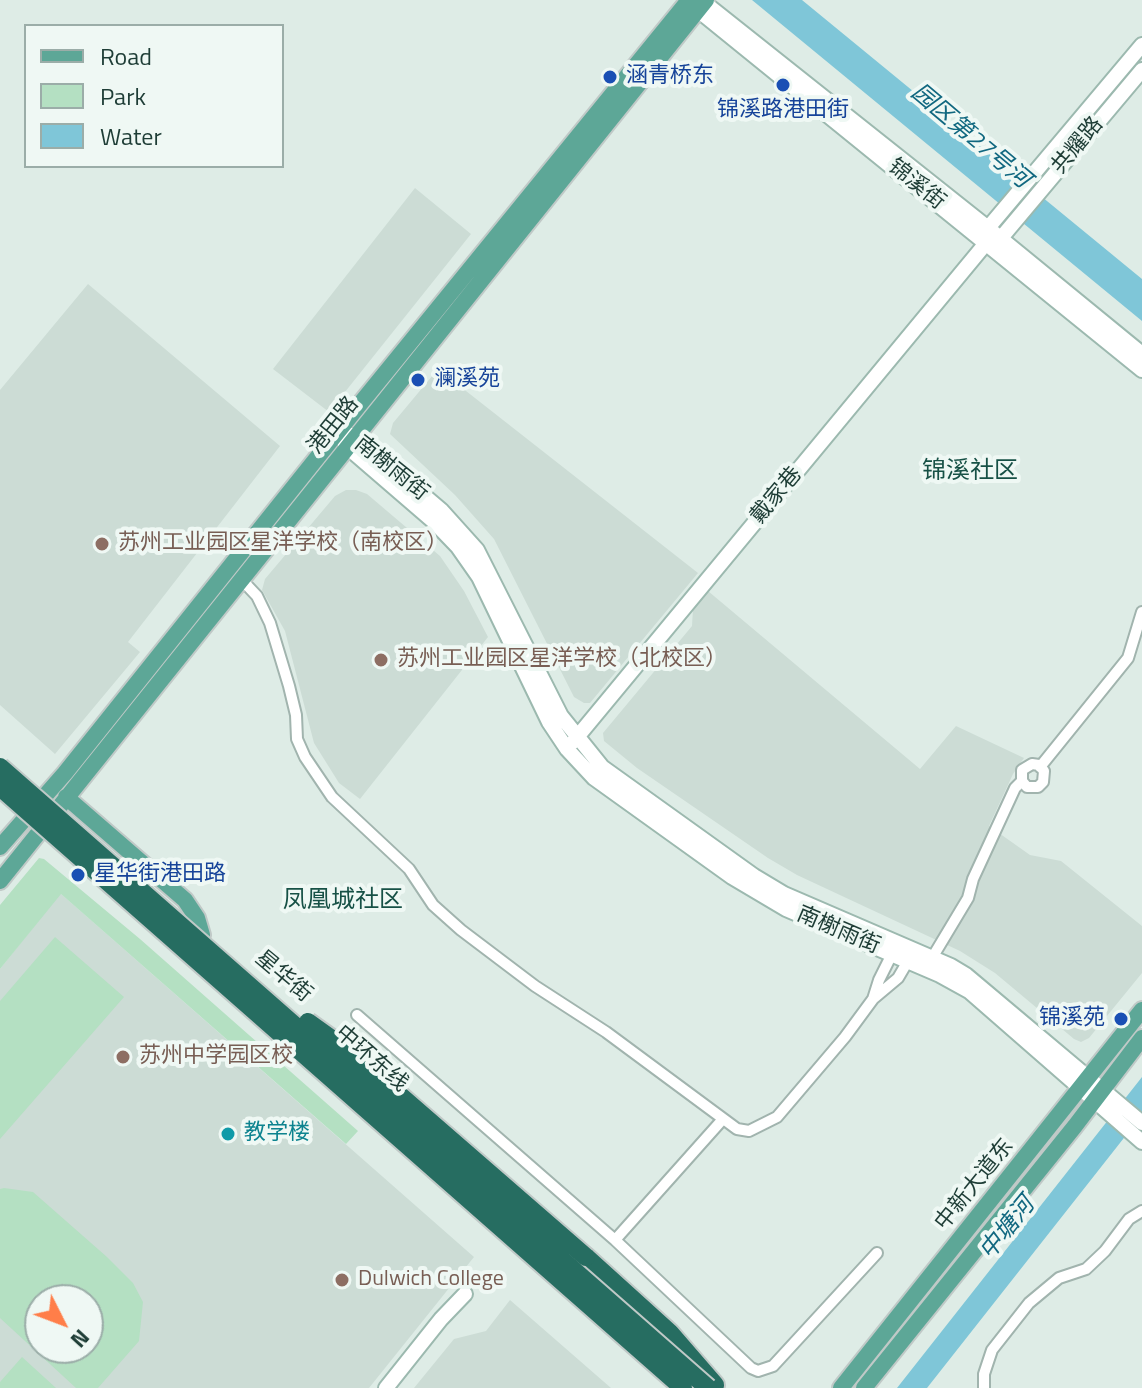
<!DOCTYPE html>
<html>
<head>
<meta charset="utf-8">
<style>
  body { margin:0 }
  #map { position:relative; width:1142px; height:1388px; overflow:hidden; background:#deece6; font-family:"Titillium Web",sans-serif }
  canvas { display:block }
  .legend { position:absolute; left:24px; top:24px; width:260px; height:144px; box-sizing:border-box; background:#eff8f4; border:2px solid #9bada8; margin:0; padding:10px 14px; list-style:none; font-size:24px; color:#1e3d36 }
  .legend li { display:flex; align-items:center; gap:16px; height:40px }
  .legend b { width:40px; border:2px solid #9bada8 }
  .north { position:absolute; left:24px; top:1284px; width:80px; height:80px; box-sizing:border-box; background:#eff8f4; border:2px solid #9bada8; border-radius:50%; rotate:132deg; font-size:22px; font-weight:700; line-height:32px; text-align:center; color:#1e3d36 }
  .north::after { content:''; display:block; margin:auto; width:28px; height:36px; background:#ff7e49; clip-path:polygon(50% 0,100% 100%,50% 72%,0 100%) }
</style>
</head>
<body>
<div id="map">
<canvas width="1142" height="1388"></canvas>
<ul class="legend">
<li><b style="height:10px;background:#5da797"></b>Road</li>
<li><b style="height:22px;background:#b4e0c2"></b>Park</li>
<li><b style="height:22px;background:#7fc6d8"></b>Water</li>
</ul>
<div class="north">N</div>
</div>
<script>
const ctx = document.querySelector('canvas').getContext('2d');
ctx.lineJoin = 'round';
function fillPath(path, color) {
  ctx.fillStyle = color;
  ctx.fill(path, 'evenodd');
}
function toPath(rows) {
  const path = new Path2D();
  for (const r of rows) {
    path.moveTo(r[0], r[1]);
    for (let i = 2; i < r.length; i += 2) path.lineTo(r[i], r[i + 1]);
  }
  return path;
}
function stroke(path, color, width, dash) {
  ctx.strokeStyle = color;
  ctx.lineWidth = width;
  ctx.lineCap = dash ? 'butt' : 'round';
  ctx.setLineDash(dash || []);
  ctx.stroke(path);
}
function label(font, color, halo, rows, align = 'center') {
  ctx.font = font + ' "Titillium Web","Noto Sans SC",sans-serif';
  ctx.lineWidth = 8;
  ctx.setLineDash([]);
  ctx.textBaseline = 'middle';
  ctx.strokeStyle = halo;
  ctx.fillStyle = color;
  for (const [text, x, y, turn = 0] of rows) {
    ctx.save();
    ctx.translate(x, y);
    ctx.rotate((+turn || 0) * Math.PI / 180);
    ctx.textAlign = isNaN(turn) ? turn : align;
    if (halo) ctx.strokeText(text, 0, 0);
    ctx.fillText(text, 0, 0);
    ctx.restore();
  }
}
fillPath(toPath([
  [415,188,471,234,329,412,273,369],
  [88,284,280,446,128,642,140,652,55,754,0,705,0,390],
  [438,369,698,573,590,703,584,703,574,697,494,539,455,495,390,434,393,423],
  [346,490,356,490,367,494,440,556,464,591,488,637,360,799,339,783,314,743,285,631,262,590,265,579,335,496],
  [708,591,920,769,956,726,1024,758,1013,774,989,826,1030,855,1061,861,1142,926,1142,973,1089,1038,1081,1042,1074,1039,995,973,960,951,797,875,768,858,637,768,604,741,603,733,692,626,693,609],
  [60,893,474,1257,369,1388,0,1388,0,969],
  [40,1300,88,1300,88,1348,40,1348],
  [510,1300,611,1388,414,1388,454,1339,486,1331]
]), '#ccdcd5');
fillPath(toPath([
  [39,858,44,859,140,939,358,1131,346,1144,61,894,0,969,0,905],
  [55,937,124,997,0,1139,0,1001],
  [4,1188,33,1192,107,1257,133,1283,143,1302,139,1341,98,1388,76,1388,0,1318,0,1189],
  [40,1300,88,1300,88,1348,40,1348],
  [22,1357,56,1388,0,1388,0,1382]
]), '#b4e0c2');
fillPath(toPath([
  [752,0,802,0,1142,279,1142,321],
  [1142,1077,1142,1115,927,1388,897,1388]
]), '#7fc6d8');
const street = toPath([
  [241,579,257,596,270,623,289,686,296,715,297,739,305,757,332,797,409,869,433,905,461,930,535,986,606,1032,737,1129,749,1131,777,1117,845,1037,873,999,898,978,908,961],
  [1040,767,1128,658,1142,612],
  [932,958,968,898,973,879,1015,788,1022,781,1022,770,1032,764,1039,765,1044,771,1043,782,1038,787,1027,787,1022,781],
  [873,999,879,980,892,954],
  [357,1015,615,1240,751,1368,758,1371,773,1366,877,1253],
  [615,1240,723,1119],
  [984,1388,984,1374,992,1350,1029,1303,1059,1278,1086,1269,1105,1251,1129,1219,1142,1211]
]);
const secondary = toPath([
  [693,0,698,10,1142,370],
  [701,0,988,228,1142,354],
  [988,234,988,228,1142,45],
  [995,240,1001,238,1142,70],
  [347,434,354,436,441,510,477,550,561,716,602,767,754,876,784,894,951,966,966,975,1142,1123],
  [343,439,346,446,433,521,458,547,479,577,549,722,567,749,594,778,732,877,786,909,940,975,969,991,1142,1142],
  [573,742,987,242],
  [386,1388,441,1319,465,1294]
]);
const primary = toPath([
  [66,797,185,900,197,918,202,935],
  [0,847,65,773,360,404,689,0],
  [0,881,706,0],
  [841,1388,1142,1010],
  [864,1388,1075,1126,1142,1038]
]);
const highway = toPath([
  [586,1257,670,1333,715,1385]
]);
stroke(street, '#a1b4ae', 14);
stroke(secondary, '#9cb9af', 18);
stroke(primary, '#c0c9c7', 20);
stroke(highway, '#c0c9c7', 22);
stroke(street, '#fff', 10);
stroke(secondary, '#fff', 14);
stroke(primary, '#5da797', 16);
stroke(highway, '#266d61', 18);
const highwayBridge = toPath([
  [0,767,708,1388],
  [0,787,683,1388],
  [308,1022,350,1052,586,1257]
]);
stroke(highwayBridge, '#c0c9c7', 22, []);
stroke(highwayBridge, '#266d61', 18);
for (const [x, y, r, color] of [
  [610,77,8,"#1a4fb4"],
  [783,85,8,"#1a4fb4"],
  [418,380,8,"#1a4fb4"],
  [102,544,8,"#8d6e63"],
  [381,660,8,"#8d6e63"],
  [78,875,8,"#1a4fb4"],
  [1121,1019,8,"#1a4fb4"],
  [123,1057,8,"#8d6e63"],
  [228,1134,8,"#0f9aa8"],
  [342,1280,8,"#8d6e63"]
]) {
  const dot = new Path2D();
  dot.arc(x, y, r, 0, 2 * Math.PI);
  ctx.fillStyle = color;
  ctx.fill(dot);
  stroke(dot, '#eff8f4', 3);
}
label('22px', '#164399', '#eff8f4', [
  ["涵青桥东",626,77],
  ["锦溪路港田街",783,111,"center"],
  ["澜溪苑",434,380],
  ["星华街港田路",94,875],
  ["锦溪苑",1105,1019,"right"]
], 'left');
label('22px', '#1e3d36', '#eff8f4', [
  ["共耀路",1078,146,-50],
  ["锦溪街",916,185,39],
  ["港田路",334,426,-51],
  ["南榭雨街",391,469,39],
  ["戴家巷",777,496,-50],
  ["南榭雨街",838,931,23],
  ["星华街",283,977,40],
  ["中环东线",371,1059,41],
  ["中新大道东",975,1185,-51]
]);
label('22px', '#785e54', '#eff8f4', [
  ["苏州工业园区星洋学校（南校区）",118,544],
  ["苏州工业园区星洋学校（北校区）",397,660],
  ["苏州中学园区校",139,1057],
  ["Dulwich College",358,1280]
], 'left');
label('22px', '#0d838f', '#eff8f4', [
  ["教学楼",244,1134]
], 'left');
label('italic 24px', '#116880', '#eff8f4', [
  ["园区第27号河",970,137,40],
  ["中塘河",1008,1229,-51]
]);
label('24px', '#175146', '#eff8f4', [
  ["锦溪社区",970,472],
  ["凤凰城社区",343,901]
]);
</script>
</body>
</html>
